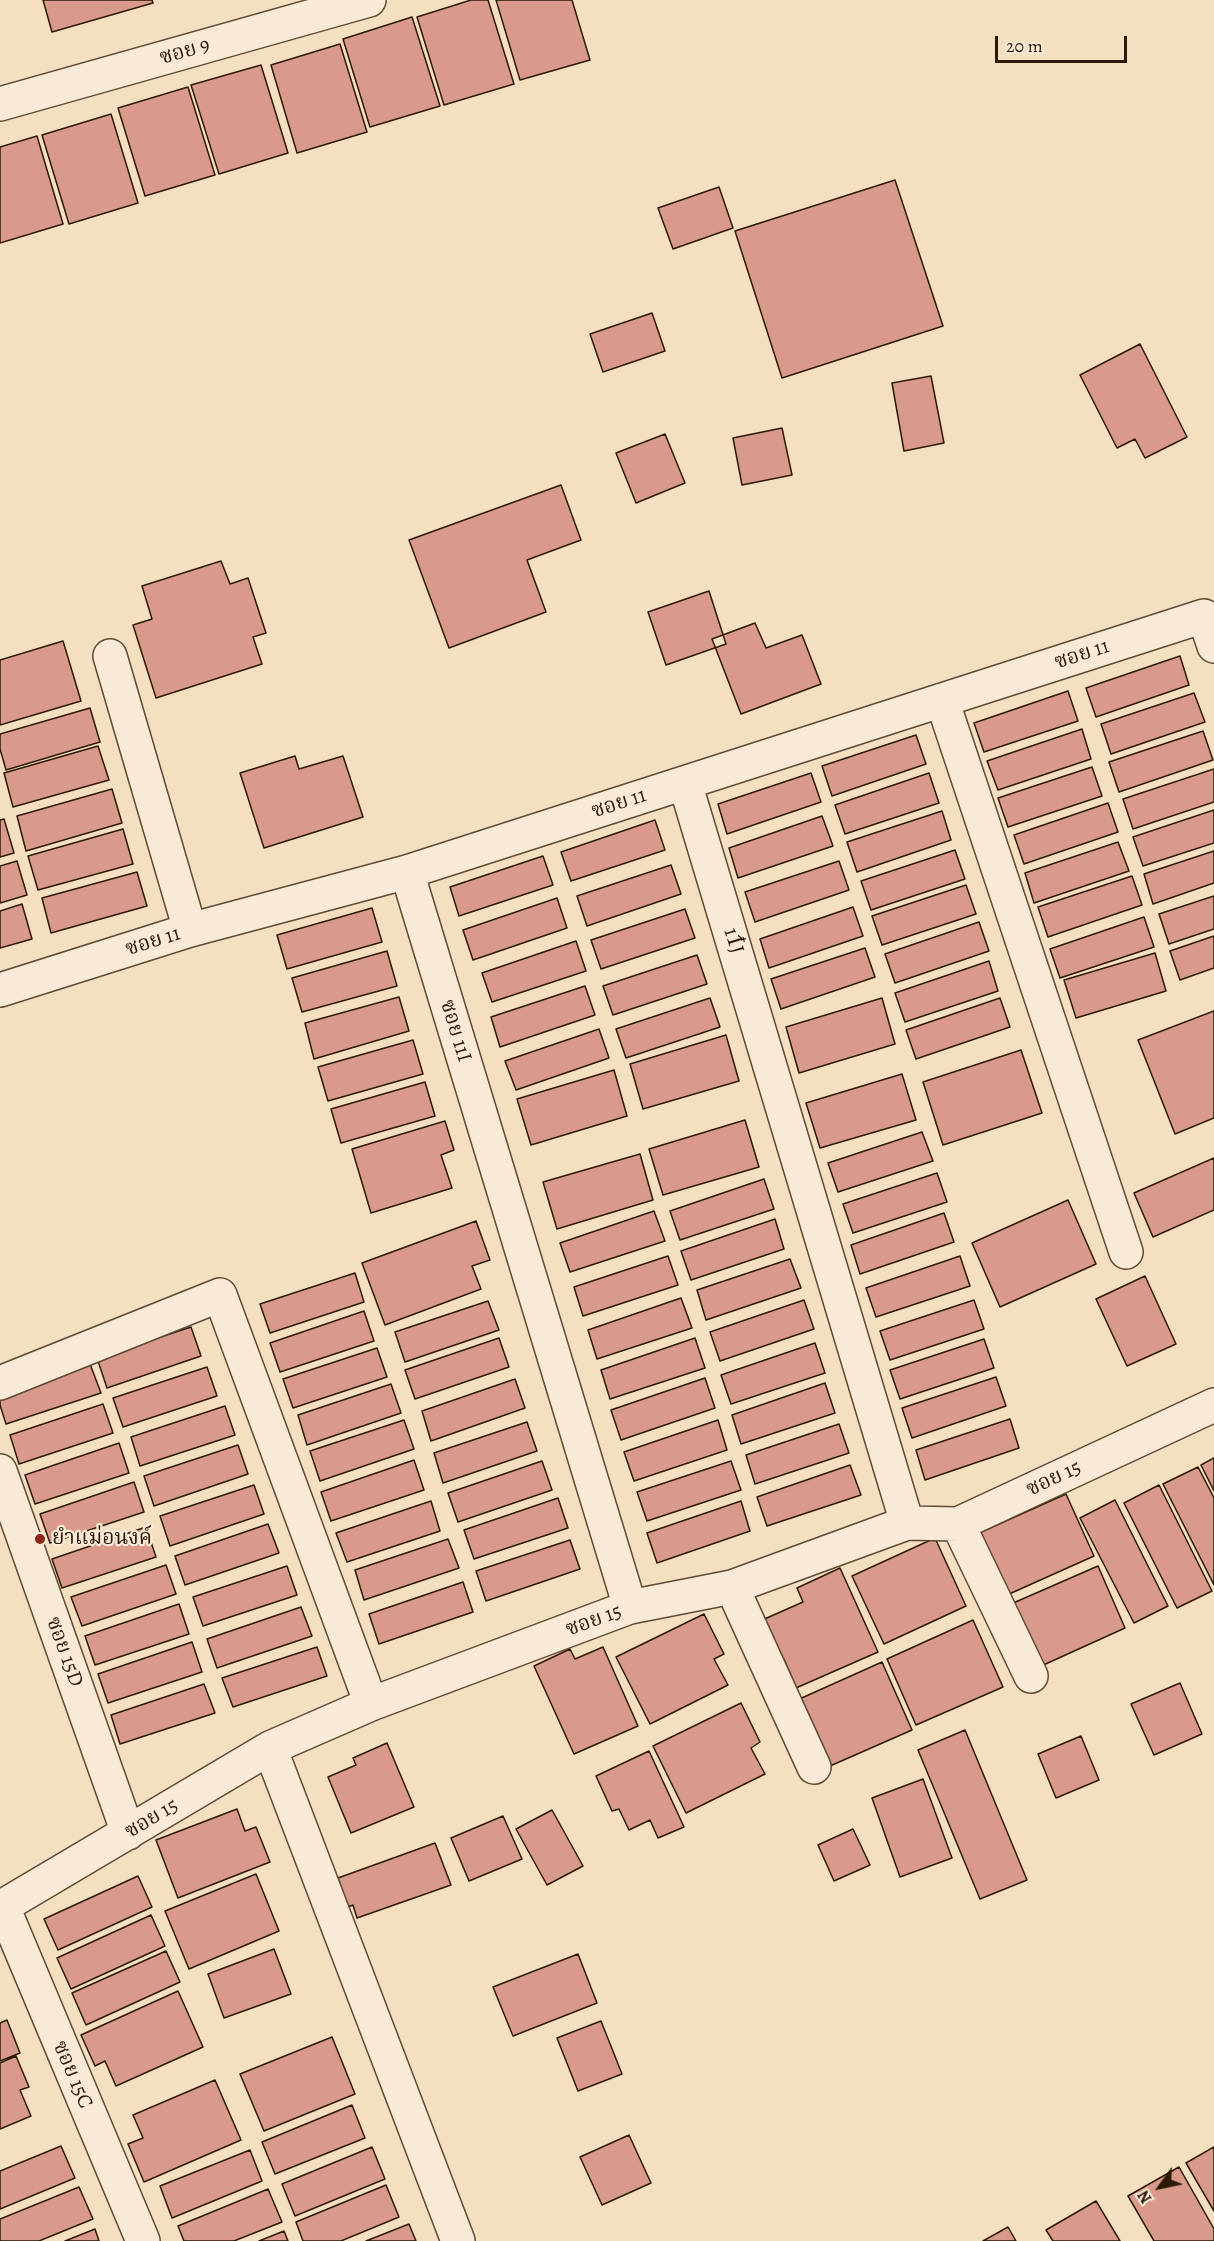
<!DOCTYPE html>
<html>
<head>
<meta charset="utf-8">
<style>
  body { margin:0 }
  #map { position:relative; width:1214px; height:2241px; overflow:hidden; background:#f5dfc1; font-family:Alegreya,serif }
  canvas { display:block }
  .north { position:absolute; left:1130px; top:2157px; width:60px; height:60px; -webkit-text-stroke:4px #f8ead7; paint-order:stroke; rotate:237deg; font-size:16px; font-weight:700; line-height:24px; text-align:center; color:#2d1906 }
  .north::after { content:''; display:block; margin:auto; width:21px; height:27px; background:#2d1906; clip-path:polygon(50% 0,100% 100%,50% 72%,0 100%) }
  .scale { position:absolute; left:995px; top:36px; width:132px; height:27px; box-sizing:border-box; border:3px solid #2d1906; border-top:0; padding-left:8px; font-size:18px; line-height:21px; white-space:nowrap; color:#2d1906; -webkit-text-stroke:4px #f8ead7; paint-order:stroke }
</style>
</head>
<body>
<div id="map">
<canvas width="1214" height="2241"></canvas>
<div class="north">N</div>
<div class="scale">20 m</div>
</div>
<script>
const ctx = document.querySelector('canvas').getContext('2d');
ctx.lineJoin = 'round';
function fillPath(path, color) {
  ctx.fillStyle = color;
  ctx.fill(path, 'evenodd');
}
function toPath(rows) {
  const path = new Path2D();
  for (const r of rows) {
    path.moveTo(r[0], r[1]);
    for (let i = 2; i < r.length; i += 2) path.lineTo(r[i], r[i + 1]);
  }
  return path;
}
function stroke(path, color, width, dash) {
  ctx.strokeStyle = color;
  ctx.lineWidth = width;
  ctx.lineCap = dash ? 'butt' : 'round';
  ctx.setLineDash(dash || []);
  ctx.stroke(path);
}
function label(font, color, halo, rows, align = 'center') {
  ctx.font = font + ' Alegreya,"Noto Serif Thai",serif';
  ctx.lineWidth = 4.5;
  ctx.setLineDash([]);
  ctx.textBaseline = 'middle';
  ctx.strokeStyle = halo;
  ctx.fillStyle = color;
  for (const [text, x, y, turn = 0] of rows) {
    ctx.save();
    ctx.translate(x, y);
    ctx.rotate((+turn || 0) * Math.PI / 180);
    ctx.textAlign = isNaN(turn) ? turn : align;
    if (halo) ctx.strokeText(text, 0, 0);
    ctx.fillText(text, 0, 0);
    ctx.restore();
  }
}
const building = toPath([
  [43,0,152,0,153,3,52,32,43,0],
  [471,0,488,0,514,84,444,105,417,17,471,0],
  [496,0,572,0,590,60,520,80,496,0],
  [412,17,440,106,370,127,343,39,412,17],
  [340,44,367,132,297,153,271,65,340,44],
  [261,65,288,153,219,174,191,85,261,65],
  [188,87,215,175,145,196,118,108,188,87],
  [111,114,138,203,69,224,42,135,111,114],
  [37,136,63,224,0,243,0,147,37,136],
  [895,180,943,326,782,378,735,231,895,180],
  [719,187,733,228,673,249,658,208,719,187],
  [652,313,665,351,603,372,590,334,652,313],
  [1140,344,1187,437,1145,458,1135,439,1117,448,1080,375,1140,344],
  [931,376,944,443,904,451,892,383,931,376],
  [782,428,792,475,742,485,733,438,782,428],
  [665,434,685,483,636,503,616,453,665,434],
  [561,485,581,540,527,560,546,612,449,648,409,540,561,485],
  [221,561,230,584,248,578,266,633,253,637,262,664,156,698,133,625,152,619,142,586,221,561],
  [709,591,726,644,666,665,648,612,709,591],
  [755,623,766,648,802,635,821,684,741,714,712,639,755,623],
  [63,641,81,701,0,725,0,660,63,641],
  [1180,656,1189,685,1096,717,1086,688,1180,656],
  [1068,691,1078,721,984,752,974,723,1068,691],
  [1194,693,1205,722,1111,754,1101,724,1194,693],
  [90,708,100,742,6,770,0,749,0,734,90,708],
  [1082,729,1091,759,998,790,987,761,1082,729],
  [1203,731,1213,760,1119,792,1109,762,1203,731],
  [916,735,926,764,832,796,822,766,916,735],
  [98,746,109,780,13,807,4,773,98,746],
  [295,756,299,769,343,756,363,817,264,848,240,773,295,756],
  [1092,767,1102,796,1008,827,998,798,1092,767],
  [1214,769,1214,802,1133,829,1123,799,1214,769],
  [811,773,821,802,727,834,718,804,811,773],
  [929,773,939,803,845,834,835,805,929,773],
  [112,789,122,823,26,851,17,816,112,789],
  [1108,803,1118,832,1024,864,1014,835,1108,803],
  [1214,810,1214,843,1143,866,1133,837,1214,810],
  [942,811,951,840,857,872,847,842,942,811],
  [822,816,833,846,738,878,729,848,822,816],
  [4,819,14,853,0,857,0,820,4,819],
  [655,820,665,850,571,881,561,852,655,820],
  [123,829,133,864,38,890,28,856,123,829],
  [1118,842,1129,871,1034,903,1025,873,1118,842],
  [955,850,965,879,871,910,861,881,955,850],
  [1214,851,1214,883,1153,904,1144,874,1214,851],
  [543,856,553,885,459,916,450,887,543,856],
  [17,861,27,895,0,903,0,866,17,861],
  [839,861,849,890,755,922,745,892,839,861],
  [671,865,681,894,587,926,577,896,671,865],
  [137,872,147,906,51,933,42,898,137,872],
  [1132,876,1142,905,1048,937,1038,907,1132,876],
  [966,885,976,914,882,945,872,916,966,885],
  [1214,896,1214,929,1169,944,1159,914,1214,896],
  [557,898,567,928,473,960,463,930,557,898],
  [22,904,32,939,0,948,0,911,22,904],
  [853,907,863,936,769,968,760,939,853,907],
  [372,908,382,942,287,969,277,935,372,908],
  [685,909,695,938,601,969,591,940,685,909],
  [1144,917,1154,947,1060,978,1050,949,1144,917],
  [979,922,989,951,895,983,885,954,979,922],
  [1214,936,1214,968,1180,980,1170,951,1214,936],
  [576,941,586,971,492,1002,482,973,576,941],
  [865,948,875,977,781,1009,771,979,865,948],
  [387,951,397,986,302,1012,292,978,387,951],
  [1155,953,1166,991,1076,1018,1064,980,1155,953],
  [697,955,707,984,613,1015,603,986,697,955],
  [989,961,998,991,905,1022,895,993,989,961],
  [585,986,595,1015,500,1047,491,1017,585,986],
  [399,997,409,1031,314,1059,305,1023,399,997],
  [710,998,720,1027,626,1058,616,1029,710,998],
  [882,998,895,1044,799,1073,786,1027,882,998],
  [1000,998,1010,1027,916,1059,906,1030,1000,998],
  [1214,1011,1214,1118,1175,1134,1138,1040,1214,1011],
  [599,1029,609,1058,516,1090,505,1061,599,1029],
  [726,1035,739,1081,643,1109,630,1064,726,1035],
  [413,1040,423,1074,328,1101,318,1067,413,1040],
  [1021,1050,1042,1113,943,1145,923,1082,1021,1050],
  [614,1070,627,1116,531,1145,517,1099,614,1070],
  [902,1074,916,1120,820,1148,806,1103,902,1074],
  [425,1082,435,1116,341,1143,331,1109,425,1082],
  [745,1120,759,1167,663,1195,649,1149,745,1120],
  [445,1121,454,1150,441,1155,452,1188,371,1213,352,1149,445,1121],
  [922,1132,933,1161,838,1192,828,1163,922,1132],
  [640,1154,653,1200,557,1229,543,1182,640,1154],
  [1214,1158,1214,1210,1153,1237,1134,1193,1214,1158],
  [937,1173,947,1202,853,1233,843,1204,937,1173],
  [764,1179,774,1209,680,1240,670,1211,764,1179],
  [1068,1200,1096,1264,1000,1307,972,1243,1068,1200],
  [654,1211,665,1241,570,1272,560,1243,654,1211],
  [944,1213,954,1242,860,1274,851,1245,944,1213],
  [775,1219,784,1249,691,1280,681,1251,775,1219],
  [476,1221,490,1260,472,1266,481,1289,385,1325,362,1263,476,1221],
  [668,1256,678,1285,583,1316,574,1287,668,1256],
  [960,1256,970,1286,876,1317,866,1288,960,1256],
  [790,1259,801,1288,706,1320,697,1290,790,1259],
  [355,1273,364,1302,270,1333,260,1304,355,1273],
  [1145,1276,1176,1344,1127,1366,1096,1299,1145,1276],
  [681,1298,692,1328,597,1359,588,1330,681,1298],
  [804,1300,814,1329,720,1361,710,1332,804,1300],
  [974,1300,984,1329,890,1360,880,1331,974,1300],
  [488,1301,499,1330,405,1362,395,1332,488,1301],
  [364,1311,374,1341,280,1372,270,1343,364,1311],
  [191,1327,201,1356,107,1388,97,1358,191,1327],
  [499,1338,509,1367,415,1399,405,1370,499,1338],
  [695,1338,705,1368,610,1399,601,1370,695,1338],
  [984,1339,994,1368,900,1399,890,1370,984,1339],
  [815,1343,825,1373,731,1404,721,1375,815,1343],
  [377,1348,387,1377,293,1408,283,1379,377,1348],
  [90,1364,101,1393,6,1424,0,1405,0,1394,90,1364],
  [207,1367,217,1396,123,1427,113,1398,207,1367],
  [996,1377,1006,1406,912,1438,902,1408,996,1377],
  [705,1378,715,1408,621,1440,611,1410,705,1378],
  [515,1379,525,1408,431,1441,422,1411,515,1379],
  [825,1383,835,1413,741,1444,732,1415,825,1383],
  [391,1384,401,1413,307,1445,298,1415,391,1384],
  [103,1404,113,1433,19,1464,10,1435,103,1404],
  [225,1406,235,1435,140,1466,131,1437,225,1406],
  [1010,1419,1019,1448,925,1480,916,1450,1010,1419],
  [404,1420,414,1449,320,1481,310,1451,404,1420],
  [718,1420,727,1450,634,1481,624,1452,718,1420],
  [527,1422,537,1451,443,1483,434,1453,527,1422],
  [839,1424,849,1453,755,1484,746,1455,839,1424],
  [119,1443,129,1473,35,1504,25,1475,119,1443],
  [238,1445,248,1474,154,1506,144,1476,238,1445],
  [1214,1458,1214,1491,1201,1465,1214,1458],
  [414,1460,424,1490,331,1521,321,1492,414,1460],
  [542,1461,552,1490,458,1522,448,1493,542,1461],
  [731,1461,741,1490,647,1521,637,1492,731,1461],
  [850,1465,861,1495,767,1526,757,1497,850,1465],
  [1198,1467,1214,1498,1214,1585,1163,1484,1198,1467],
  [134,1482,144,1512,50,1543,40,1514,134,1482],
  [254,1485,264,1514,170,1546,160,1516,254,1485],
  [1159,1485,1212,1591,1177,1608,1124,1503,1159,1485],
  [1066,1494,1094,1556,1007,1595,979,1533,1066,1494],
  [558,1498,568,1528,474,1559,464,1530,558,1498],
  [1115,1500,1168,1606,1134,1623,1080,1518,1115,1500],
  [431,1501,440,1531,347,1562,336,1533,431,1501],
  [741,1501,750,1531,657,1563,647,1533,741,1501],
  [268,1524,279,1553,185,1585,175,1556,268,1524],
  [146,1527,156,1557,62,1588,52,1559,146,1527],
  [935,1538,966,1606,884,1644,852,1576,935,1538],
  [448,1539,459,1568,364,1600,355,1570,448,1539],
  [570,1540,580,1569,486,1601,476,1571,570,1540],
  [166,1565,176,1594,82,1626,71,1597,166,1565],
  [287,1566,297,1595,203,1626,193,1597,287,1566],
  [1098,1566,1125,1628,1039,1667,1011,1604,1098,1566],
  [840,1568,878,1652,796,1688,784,1659,778,1662,760,1621,803,1602,797,1588,840,1568],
  [463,1582,473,1612,379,1644,369,1614,463,1582],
  [179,1604,189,1634,95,1665,85,1636,179,1604],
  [301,1607,312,1636,217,1668,207,1639,301,1607],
  [704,1614,724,1654,714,1659,728,1685,650,1724,616,1657,704,1614],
  [973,1620,1003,1687,916,1725,887,1659,973,1620],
  [192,1642,202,1672,108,1703,98,1674,192,1642],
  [317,1647,327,1676,233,1707,222,1678,317,1647],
  [603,1647,638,1726,574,1754,534,1666,570,1649,575,1659,603,1647],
  [882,1662,912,1730,830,1766,795,1701,882,1662],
  [1180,1683,1202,1734,1154,1755,1131,1704,1180,1683],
  [204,1684,215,1713,120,1744,111,1715,204,1684],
  [741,1703,760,1742,751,1748,765,1774,686,1813,653,1746,741,1703],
  [965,1730,1027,1880,980,1899,918,1750,965,1730],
  [1081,1736,1099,1780,1056,1798,1038,1754,1081,1736],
  [387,1743,414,1807,351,1833,328,1777,356,1765,353,1758,387,1743],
  [649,1751,684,1827,658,1838,650,1820,629,1830,619,1809,612,1811,596,1776,649,1751],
  [923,1779,952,1858,900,1877,872,1798,923,1779],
  [237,1809,245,1831,256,1827,270,1862,178,1898,156,1840,237,1809],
  [552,1810,583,1866,547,1885,516,1829,552,1810],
  [503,1816,522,1859,469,1881,451,1838,503,1816],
  [853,1829,870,1865,834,1881,818,1845,853,1829],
  [435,1843,451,1885,357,1918,353,1905,348,1907,338,1878,435,1843],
  [256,1874,279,1931,189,1969,165,1911,256,1874],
  [138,1876,152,1907,58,1950,44,1919,138,1876],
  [151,1915,165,1946,71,1989,57,1958,151,1915],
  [274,1949,291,1994,224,2018,208,1974,274,1949],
  [166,1951,180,1982,86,2025,72,1993,166,1951],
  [578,1954,597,2003,513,2036,493,1987,578,1954],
  [178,1991,203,2047,116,2086,105,2061,95,2066,81,2035,178,1991],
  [7,2020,20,2053,0,2061,0,2023,7,2020],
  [601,2021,622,2074,578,2091,557,2038,601,2021],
  [332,2037,355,2094,264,2131,240,2074,332,2037],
  [16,2056,29,2087,20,2090,31,2116,0,2129,0,2063,16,2056],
  [215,2080,241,2140,144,2182,128,2144,143,2138,133,2115,215,2080],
  [352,2105,365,2138,275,2174,262,2142,352,2105],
  [629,2135,651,2183,602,2205,580,2157,629,2135],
  [61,2146,75,2178,0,2209,0,2171,61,2146],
  [372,2147,385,2179,295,2216,282,2184,372,2147],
  [1214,2147,1214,2211,1186,2163,1214,2147],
  [250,2150,262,2181,172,2218,160,2186,250,2150],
  [1179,2167,1214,2229,1214,2241,1154,2241,1128,2196,1179,2167],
  [386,2185,399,2217,341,2241,303,2241,296,2222,386,2185],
  [79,2187,93,2219,39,2241,0,2241,0,2219,79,2187],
  [268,2189,282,2222,234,2241,184,2241,178,2226,268,2189],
  [1096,2201,1120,2241,1053,2241,1046,2230,1096,2201],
  [409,2224,416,2241,366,2241,409,2224],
  [1008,2227,1016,2241,983,2241,1008,2227],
  [95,2229,99,2241,65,2241,95,2229],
  [284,2231,288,2241,259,2241,284,2231]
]);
fillPath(building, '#d99a8b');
stroke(building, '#2d1906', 1.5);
const minor = toPath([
  [0,104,369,0],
  [110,656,190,930],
  [942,700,1126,1252],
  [685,783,907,1523],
  [407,872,630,1607],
  [0,990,190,930,407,872,1204,616,1214,646],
  [0,1383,220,1295,371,1704],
  [0,1471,128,1833],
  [958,1524,1031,1676],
  [732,1587,814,1767],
  [270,1748,458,2241],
  [3,1907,143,2241],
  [0,1908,270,1748,371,1704,630,1607,732,1587,907,1523,958,1524,1214,1405]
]);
stroke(minor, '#5f4a35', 36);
stroke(minor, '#f8ead7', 33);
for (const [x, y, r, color] of [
  [40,1539,6,"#8f2418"]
]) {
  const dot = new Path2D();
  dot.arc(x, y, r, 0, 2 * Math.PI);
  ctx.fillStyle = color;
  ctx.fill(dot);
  stroke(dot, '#f8ead7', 2);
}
label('21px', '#2d1906', '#f8ead7', [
  ["ซอย 9",185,52,-16],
  ["ซอย 11",1082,655,-18],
  ["ซอย 11",619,804,-18],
  ["11๋J",733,941,73],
  ["ซอย 11",153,942,-17],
  ["ซอย 11I",455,1031,73],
  ["ซอย 15",1054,1479,-25],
  ["ซอย 15",594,1621,-20],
  ["ซอย 15D",64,1652,70],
  ["ซอย 15",152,1819,-31],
  ["ซอย 15C",72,2075,67]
]);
label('21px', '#2d1906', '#f8ead7', [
  ["ยำแม่อนงค์",52,1539]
], 'left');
</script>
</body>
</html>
